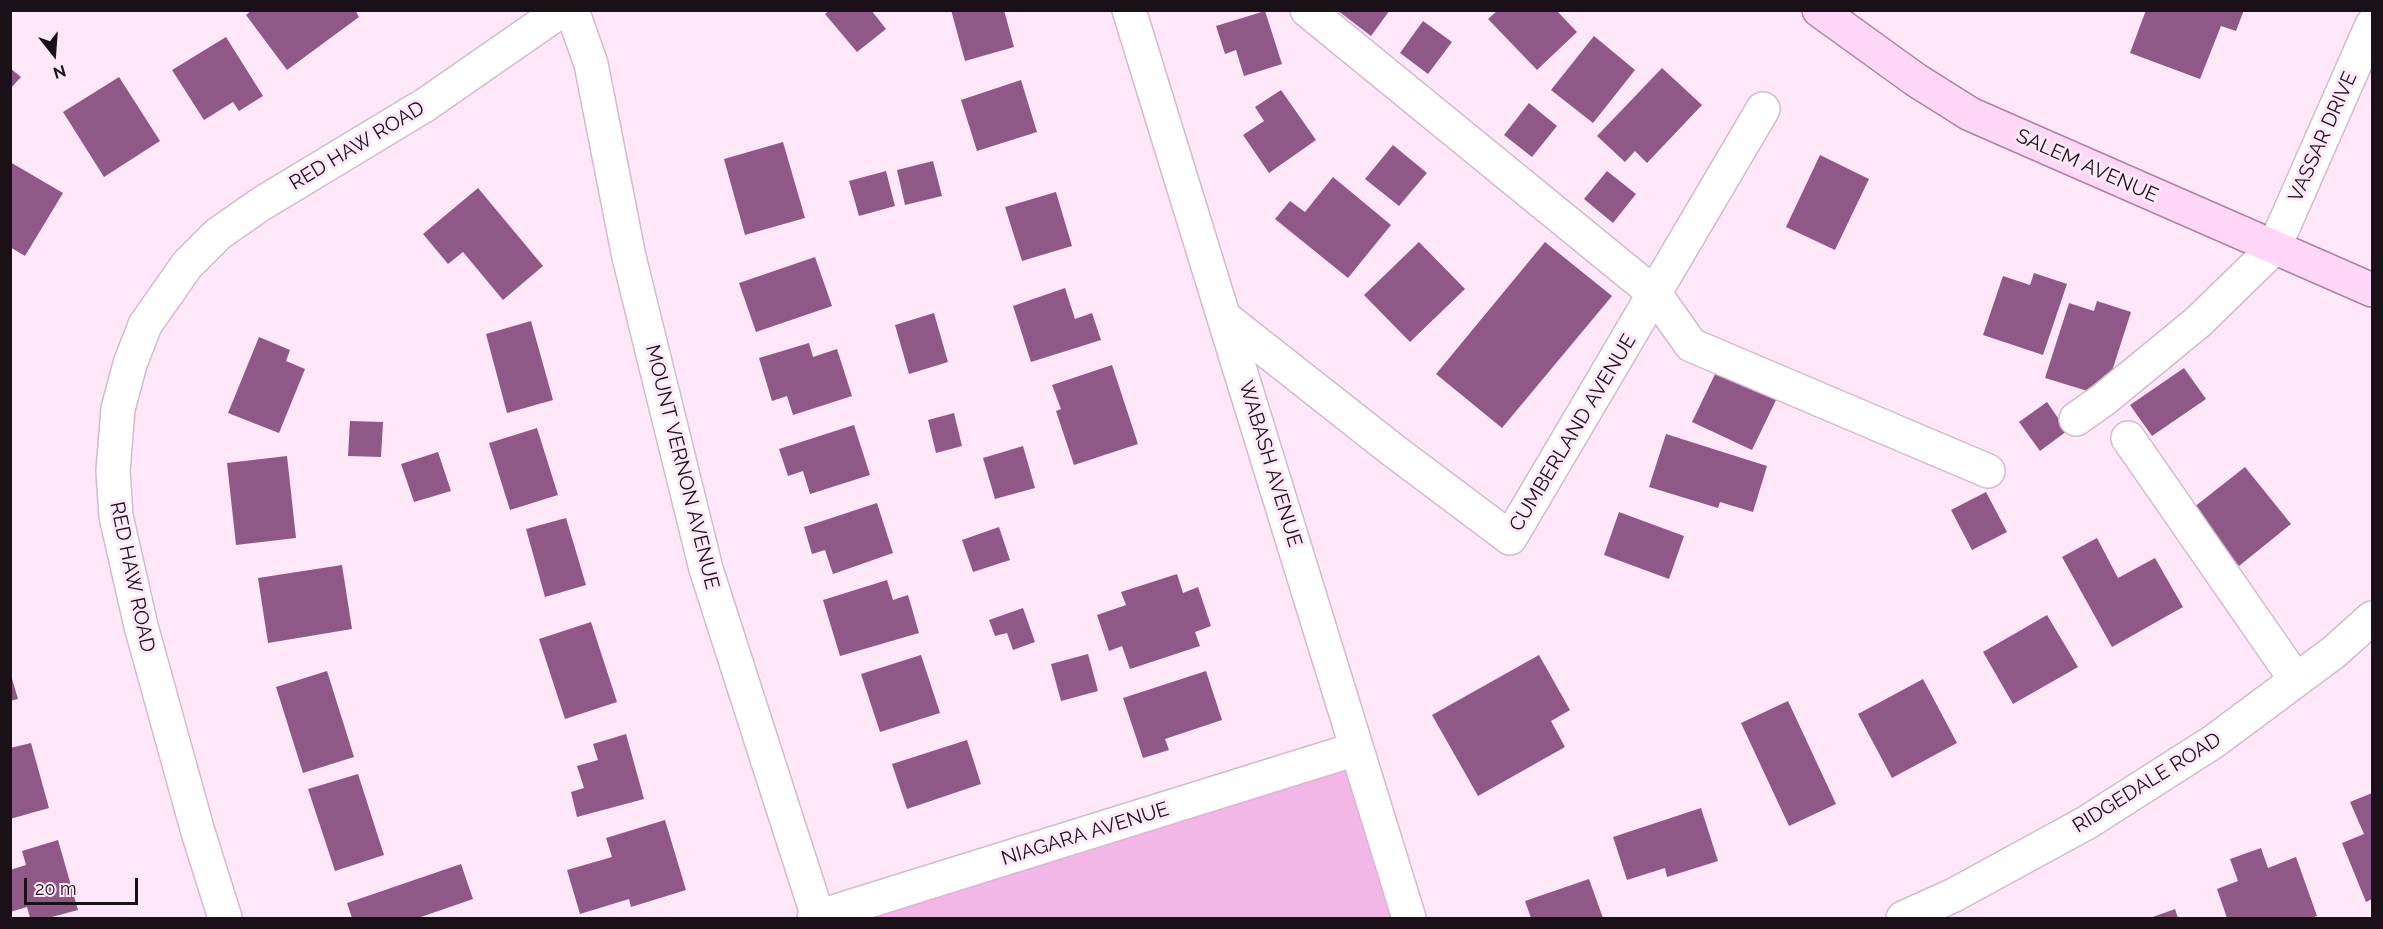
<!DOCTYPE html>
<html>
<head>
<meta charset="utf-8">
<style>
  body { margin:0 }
  #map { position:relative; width:2383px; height:929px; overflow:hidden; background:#fde7f8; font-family:Raleway,sans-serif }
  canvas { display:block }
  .frame { position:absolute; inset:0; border:12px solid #1a1118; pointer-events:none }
  .north { position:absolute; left:24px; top:24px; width:60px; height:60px; -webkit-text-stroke:4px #fde7f8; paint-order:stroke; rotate:163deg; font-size:16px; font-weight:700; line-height:24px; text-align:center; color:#1a1118 }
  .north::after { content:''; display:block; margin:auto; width:21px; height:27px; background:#1a1118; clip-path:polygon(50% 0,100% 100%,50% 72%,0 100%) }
  .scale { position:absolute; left:24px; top:878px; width:114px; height:27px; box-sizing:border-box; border:3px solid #1a1118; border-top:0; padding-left:8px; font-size:18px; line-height:21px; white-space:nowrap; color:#1a1118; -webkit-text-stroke:4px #fde7f8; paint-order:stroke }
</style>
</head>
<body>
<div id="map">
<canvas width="2383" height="929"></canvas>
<div class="frame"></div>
<div class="north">N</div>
<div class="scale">20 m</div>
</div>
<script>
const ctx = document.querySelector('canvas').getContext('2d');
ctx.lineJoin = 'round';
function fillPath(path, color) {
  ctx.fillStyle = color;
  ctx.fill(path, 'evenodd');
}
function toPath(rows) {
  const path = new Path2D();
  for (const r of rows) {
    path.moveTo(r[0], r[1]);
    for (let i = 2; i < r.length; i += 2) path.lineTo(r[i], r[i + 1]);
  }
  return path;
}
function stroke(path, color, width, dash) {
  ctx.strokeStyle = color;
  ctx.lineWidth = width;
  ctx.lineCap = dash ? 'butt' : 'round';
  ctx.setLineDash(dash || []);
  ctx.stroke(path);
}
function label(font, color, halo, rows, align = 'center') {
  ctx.font = font + ' Raleway,sans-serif';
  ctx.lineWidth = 6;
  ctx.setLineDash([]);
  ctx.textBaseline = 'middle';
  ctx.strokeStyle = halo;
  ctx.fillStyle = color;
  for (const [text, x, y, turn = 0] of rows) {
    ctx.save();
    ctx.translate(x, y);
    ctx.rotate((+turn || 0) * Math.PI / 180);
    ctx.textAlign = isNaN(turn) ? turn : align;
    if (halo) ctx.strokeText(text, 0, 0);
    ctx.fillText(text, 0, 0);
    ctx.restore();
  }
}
fillPath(toPath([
  [1356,749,1409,918,814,918]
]), '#f2b7e6');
fillPath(toPath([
  [252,10,355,10,359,17,287,70,246,15],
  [830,10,871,10,886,29,857,52,825,14],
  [951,10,1004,10,1014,47,965,61],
  [1337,10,1390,10,1371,36],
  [1498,10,1556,10,1577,32,1537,70,1488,19],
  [2146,10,2244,10,2236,31,2221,26,2200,79,2130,53],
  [1265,11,1282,64,1244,76,1236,50,1225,54,1216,26],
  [1423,21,1452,42,1428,74,1400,53],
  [1594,36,1635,70,1593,123,1551,90],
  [226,37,263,96,239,111,233,102,204,120,172,70],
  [10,68,21,77,10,89],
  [1662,68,1702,105,1647,163,1635,151,1625,162,1597,136],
  [119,77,160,141,104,177,63,112],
  [1021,80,1037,132,977,151,961,100],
  [1281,90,1316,140,1269,173,1243,135,1264,121,1255,107],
  [1529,103,1557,126,1532,157,1504,135],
  [783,142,805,218,745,235,724,159],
  [1393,145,1427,173,1399,206,1365,179],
  [1820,155,1869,179,1835,250,1786,227],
  [933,161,942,196,905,205,897,170],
  [10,162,63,193,25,256,10,247],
  [886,171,895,206,859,216,849,181],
  [1607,171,1636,194,1613,223,1584,199],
  [1333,177,1391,225,1348,278,1275,219,1290,201,1305,212],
  [478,188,543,266,503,300,463,252,448,264,423,234],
  [1056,192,1072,246,1022,261,1005,207],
  [1419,242,1465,289,1410,342,1364,295],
  [1545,242,1612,296,1502,428,1436,374],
  [815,257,832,306,756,332,739,283],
  [2034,273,2067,284,2043,355,1983,335,2003,276,2030,285],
  [1065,288,1075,319,1092,313,1101,340,1031,362,1013,306],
  [2097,301,2131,312,2104,396,2045,378,2069,303,2094,311],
  [934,313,948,362,909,374,895,325],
  [531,321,553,400,507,413,486,334],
  [259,337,290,350,286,361,305,369,279,433,228,413],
  [809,343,813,357,837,349,852,396,793,415,787,396,772,401,759,358],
  [1112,365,1138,444,1074,465,1056,411,1061,409,1052,385],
  [1718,368,1778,396,1752,450,1692,422],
  [2184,368,2206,399,2152,436,2130,405],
  [2047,402,2067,431,2040,451,2019,422],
  [954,413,962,446,936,453,928,420],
  [350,421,383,422,381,457,348,456],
  [854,425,870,475,810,494,803,471,788,476,779,449],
  [537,428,558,495,510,510,489,443],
  [1666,434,1767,466,1753,512,1720,502,1718,508,1649,487],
  [1023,446,1035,488,995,499,983,458],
  [438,452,451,491,414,502,401,464],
  [287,456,296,538,236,545,227,463],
  [2245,467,2291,524,2239,566,2193,508],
  [1986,492,2007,532,1972,550,1951,510],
  [877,503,893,553,833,574,825,550,812,554,804,527],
  [1619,512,1684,536,1669,579,1604,555],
  [566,518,586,585,545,597,526,529],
  [999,527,1010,560,973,572,962,540],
  [2097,538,2118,578,2155,558,2183,607,2112,647,2062,557],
  [342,565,352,629,268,643,258,578],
  [1177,574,1183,593,1198,587,1211,626,1195,632,1200,646,1130,669,1122,646,1109,651,1097,615,1126,605,1121,592],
  [887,580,893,600,908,595,919,633,840,656,823,600],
  [1023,608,1035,642,1013,650,1007,633,995,636,989,620],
  [2047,615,2078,667,2013,704,1983,652],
  [591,622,617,702,565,719,539,639],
  [1088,654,1098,691,1061,701,1051,664],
  [921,655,940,713,880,732,861,674],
  [1539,655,1570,710,1551,721,1565,747,1478,796,1432,715],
  [327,671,354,757,303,773,276,687],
  [1206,671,1222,720,1165,739,1169,750,1143,758,1123,698],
  [10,672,18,699,10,701],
  [1923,679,1957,743,1892,778,1858,714],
  [1788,701,1836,804,1789,826,1741,723],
  [626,734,644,799,577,817,571,792,584,788,577,766,598,760,593,744],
  [967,740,981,784,907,809,892,764],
  [31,743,49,808,10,819,10,748],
  [358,774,384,855,335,871,308,789],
  [2372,793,2372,899,2366,902,2342,843,2364,834,2350,802],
  [1701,808,1718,861,1667,877,1665,868,1627,880,1613,837],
  [665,820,686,890,631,907,629,899,580,914,567,870,612,857,606,838],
  [58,840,78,910,48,918,30,918,27,907,10,912,10,870,26,865,22,851],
  [2261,848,2268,868,2296,857,2317,916,2310,918,2227,918,2217,889,2238,881,2230,859],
  [461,864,473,899,418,918,352,918,347,903],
  [1589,879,1603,918,1531,918,1525,901],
  [2175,909,2178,918,2150,918]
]), '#905886');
const minor = toPath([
  [572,10,591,64,629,257,706,569,818,917],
  [1129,10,1409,918],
  [1307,10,1655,294,1691,345,1988,471],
  [1225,318,1394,451,1510,538,1763,109],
  [2076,419,2103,400,2198,322,2274,248,2372,25],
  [2128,438,2296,680],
  [225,918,198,832,141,626,116,516,113,471,118,409,130,364,145,325,187,265,218,234,261,204,425,105,562,10],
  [814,918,1356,749],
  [1903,918,1954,895,2086,823,2213,742,2334,652,2372,618]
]);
const major = toPath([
  [1819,10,1916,80,1970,114,2372,290]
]);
stroke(minor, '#d4bace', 36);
stroke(major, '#ac81a3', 36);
stroke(minor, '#fff', 33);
stroke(major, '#fdd7f5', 33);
label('20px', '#1a1118', '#fde7f8', [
  ["VASSAR DRIVE",2323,137,-66],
  ["RED HAW ROAD",357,146,-31],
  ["SALEM AVENUE",2087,166,24],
  ["CUMBERLAND AVENUE",1573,433,-59],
  ["WABASH AVENUE",1270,464,73],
  ["MOUNT VERNON AVENUE",682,467,76],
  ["RED HAW ROAD",132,577,78],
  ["RIDGEDALE ROAD",2147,783,-32],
  ["NIAGARA AVENUE",1085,834,-17]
]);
</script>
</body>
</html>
